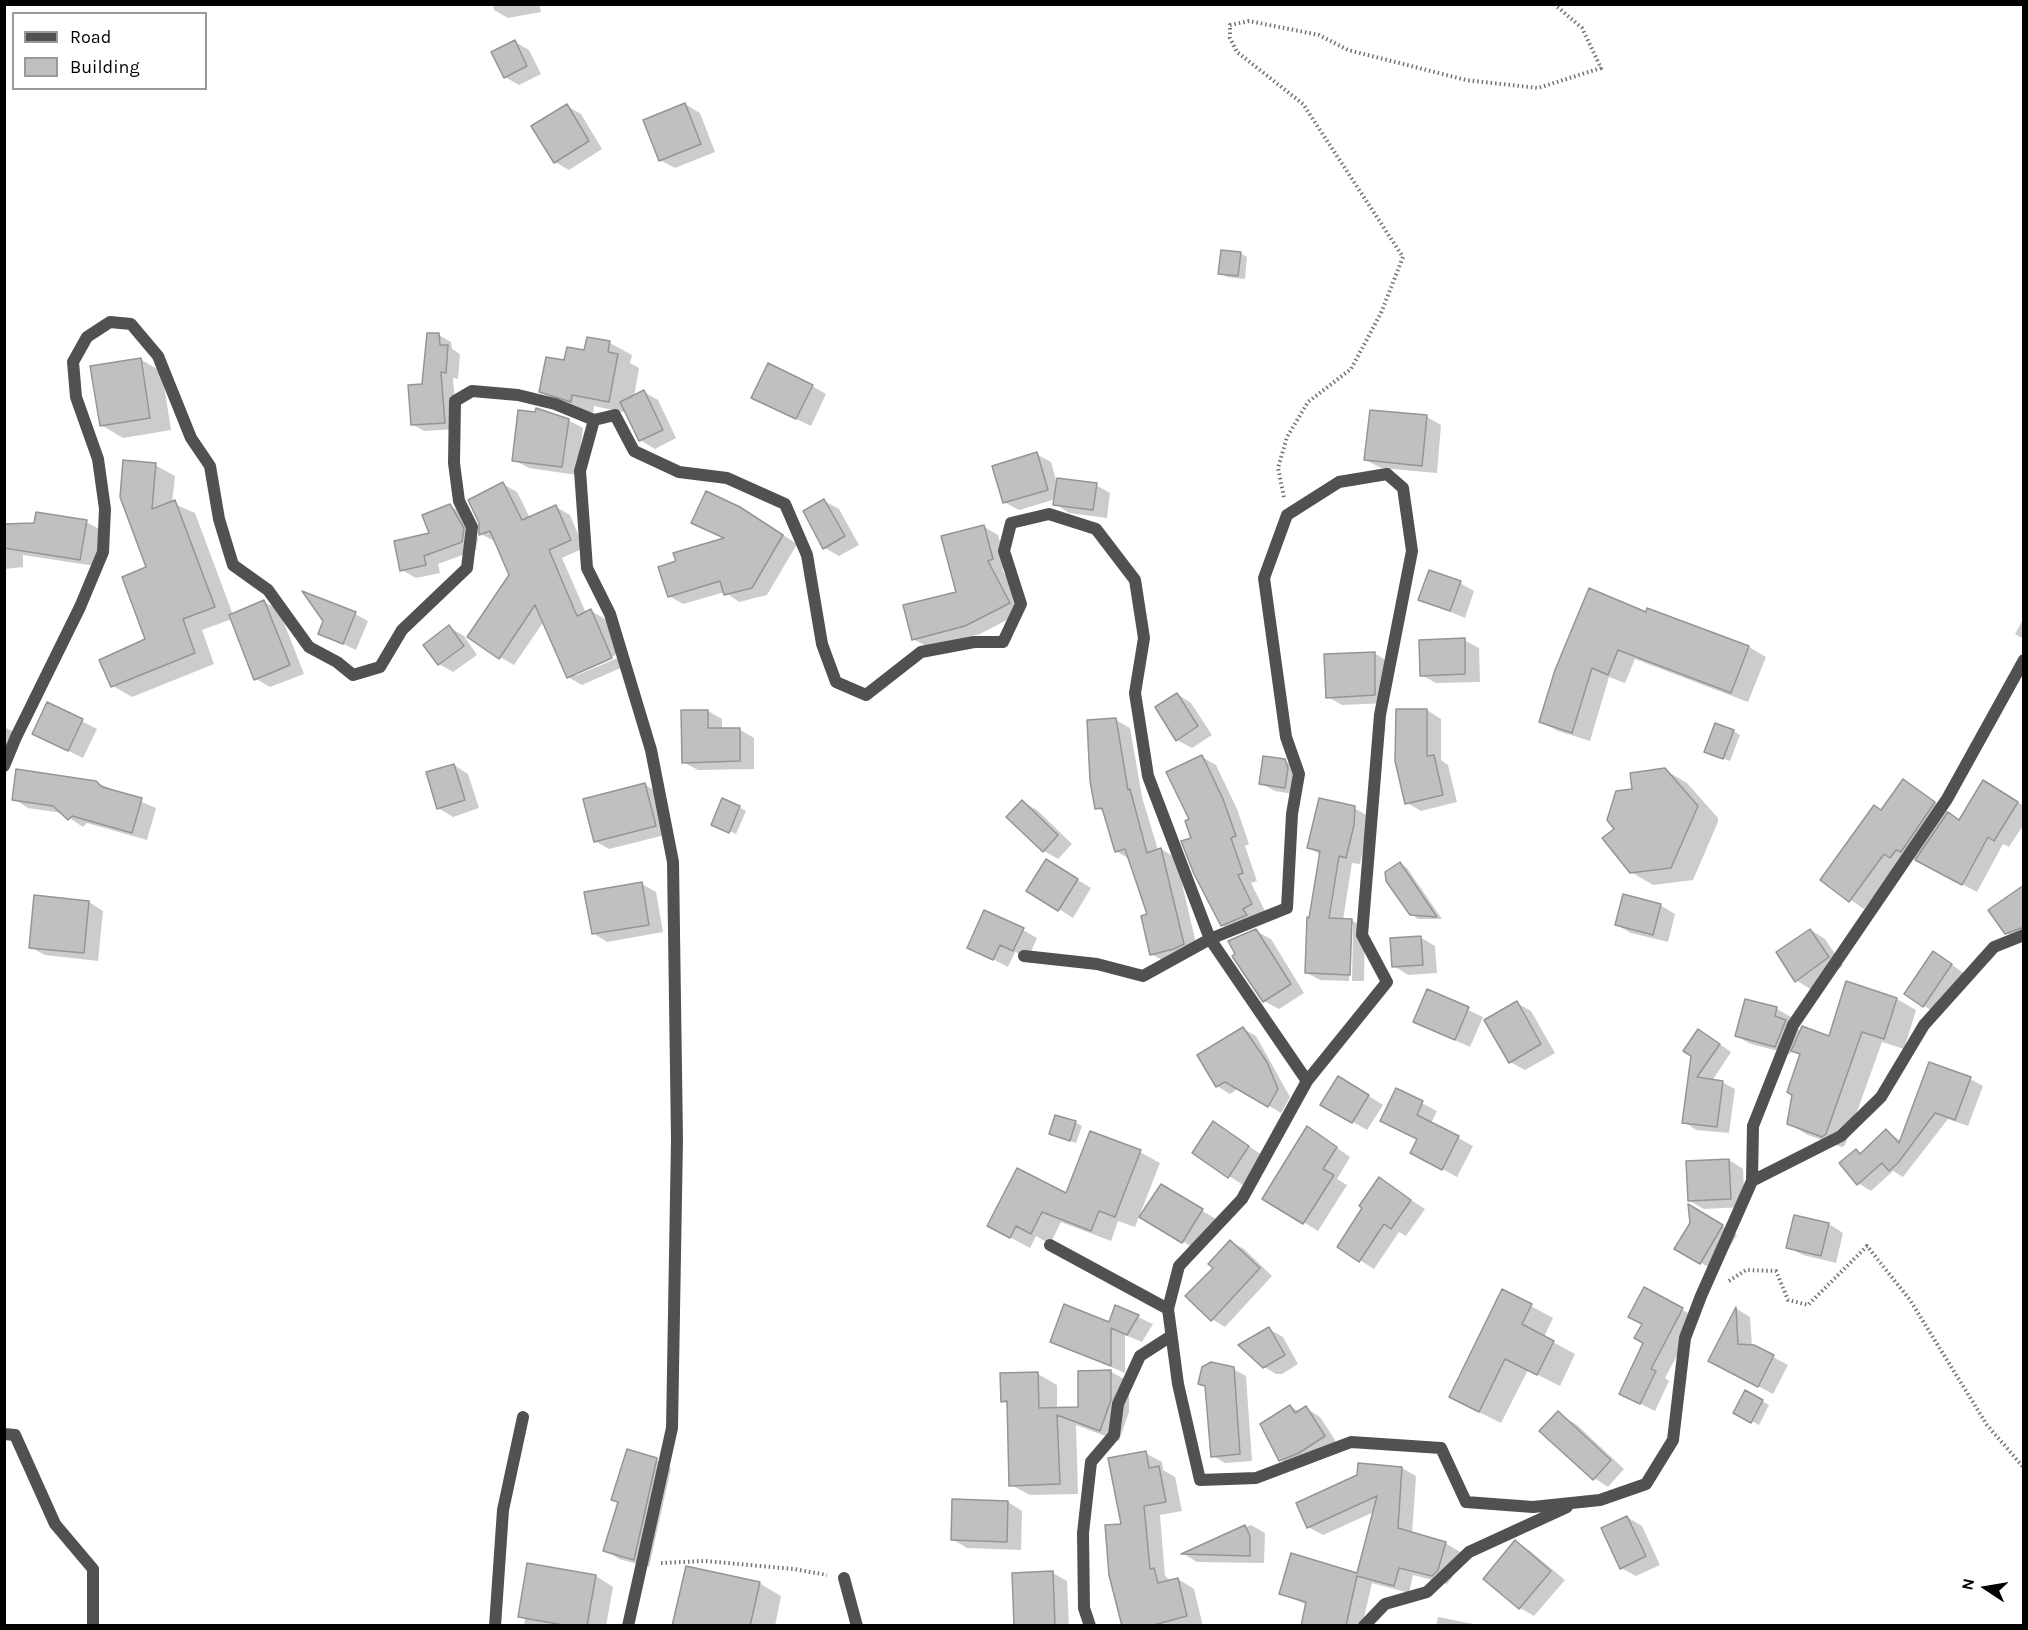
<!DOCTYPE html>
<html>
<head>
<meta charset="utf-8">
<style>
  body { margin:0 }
  #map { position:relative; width:2028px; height:1630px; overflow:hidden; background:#fff; font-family:Karla,sans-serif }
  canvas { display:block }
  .frame { position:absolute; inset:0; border:6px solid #000; pointer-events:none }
  .legend { position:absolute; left:12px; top:12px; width:195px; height:78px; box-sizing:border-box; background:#fff; border:2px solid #999; margin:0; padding:8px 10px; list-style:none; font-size:18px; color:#000 }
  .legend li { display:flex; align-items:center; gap:12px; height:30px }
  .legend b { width:30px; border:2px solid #999 }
  .north { position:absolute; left:1956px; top:1558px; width:60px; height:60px; -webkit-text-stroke:4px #fff; paint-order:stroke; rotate:282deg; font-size:16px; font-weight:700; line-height:24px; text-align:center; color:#000 }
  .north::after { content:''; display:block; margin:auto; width:21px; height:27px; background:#000; clip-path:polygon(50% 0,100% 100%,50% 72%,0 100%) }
</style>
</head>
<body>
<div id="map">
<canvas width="2028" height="1630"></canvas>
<div class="frame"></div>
<ul class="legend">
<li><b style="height:8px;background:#515151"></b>Road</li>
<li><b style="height:16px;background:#c0c0c0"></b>Building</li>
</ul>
<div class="north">N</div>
</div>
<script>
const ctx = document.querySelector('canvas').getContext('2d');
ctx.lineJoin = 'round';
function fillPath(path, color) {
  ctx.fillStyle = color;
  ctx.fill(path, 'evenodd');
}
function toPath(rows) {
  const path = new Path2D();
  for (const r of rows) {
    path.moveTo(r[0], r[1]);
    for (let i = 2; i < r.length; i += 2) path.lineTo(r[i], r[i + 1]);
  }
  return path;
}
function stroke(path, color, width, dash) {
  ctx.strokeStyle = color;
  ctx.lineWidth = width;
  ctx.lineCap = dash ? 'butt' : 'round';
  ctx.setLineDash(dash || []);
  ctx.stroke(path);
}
fillPath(toPath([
  [493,4,539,4,541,12,508,18,494,10],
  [515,42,529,50,541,74,519,85,505,77],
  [685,104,700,113,715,152,675,168,660,160],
  [567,106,581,114,602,149,569,170,555,162],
  [1240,253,1247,257,1245,279,1227,277,1220,273],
  [439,335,451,342,452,349,460,354,458,379,453,378,457,429,424,431,412,424],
  [610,343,632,355,630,363,639,368,634,397,644,392,658,400,676,438,655,449,640,440,627,413,594,406,593,413,563,404,541,391,565,362],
  [140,359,162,372,171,430,123,438,101,425],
  [812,386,826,394,811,426,767,405],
  [1371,411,1427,417,1441,425,1437,473,1381,468,1366,460],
  [568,420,583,428,577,475,529,468,514,460],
  [1036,454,1051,462,1056,480,1096,485,1110,493,1107,518,1069,513,1055,504,1056,499,1019,510,1004,502],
  [155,465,175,476,172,503,195,513,233,615,264,602,279,610,304,674,270,687,256,679,232,619,202,630,214,664,132,697,113,686,147,640,148,568,121,497],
  [503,484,517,492,530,518,556,507,570,515,584,548,562,558,586,613,591,611,605,619,625,666,582,685,568,677,544,621,514,665,500,657,510,575,496,542,481,534],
  [618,654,620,657,575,676,575,673],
  [824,501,839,509,859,545,839,556,825,548],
  [450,506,465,514,478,538,476,550,438,564,440,573,416,578,402,570],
  [755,517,797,544,767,595,739,602,725,592,683,604,669,596,678,562,725,539,693,522],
  [86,522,101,530,95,566,23,555,23,567,4,569,4,526],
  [983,526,998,535,1007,567,1002,569,1024,611,980,634,928,647,913,639,958,593],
  [1460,583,1474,591,1465,618,1420,599],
  [1648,610,1749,647,1766,657,1748,702,1635,659,1625,683,1609,677,1590,741,1558,731,1541,722,1557,670,1647,614],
  [355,614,368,621,356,650,320,633,325,621],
  [2024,618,2024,639,2015,634],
  [449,627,464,636,477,655,453,672,439,664],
  [1464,640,1479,648,1480,682,1436,683,1421,675],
  [1374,653,1389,662,1389,703,1342,705,1328,697],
  [1177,694,1191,703,1212,735,1192,748,1177,740],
  [48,704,97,729,83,758,48,741],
  [1427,710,1441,719,1441,760,1448,765,1457,802,1421,811,1407,803],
  [708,711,722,719,722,730,739,729,754,738,754,769,698,770,683,762],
  [1116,720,1130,728,1142,797,1158,850,1161,849,1176,858,1198,952,1166,962,1151,954,1149,915,1129,859,1116,851,1105,813,1097,808],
  [4,727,12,731,13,760,4,760],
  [1733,731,1740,735,1730,761,1713,755],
  [1202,757,1216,765,1237,809,1249,844,1245,846,1257,881,1251,883,1266,913,1236,933,1222,925,1192,839,1191,820],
  [1285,761,1299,769,1300,795,1275,791,1260,783],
  [454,765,468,774,479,808,453,817,438,808],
  [1665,770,1687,783,1718,818,1718,822,1693,880,1653,885,1631,872,1616,830,1634,790],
  [95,782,156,808,147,840,87,823,83,827,62,813,28,808,14,799],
  [645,785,659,793,669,834,609,849,595,841],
  [1918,790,1961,821,1998,790,2024,806,2024,824,2009,847,2003,844,1977,892,1911,857,1899,862,1864,909,1822,880,1882,812],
  [1023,802,1037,810,1072,844,1058,859,1044,851],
  [739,807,746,811,736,834,718,826],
  [1354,808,1368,816,1367,833,1360,864,1352,863,1343,920,1351,920,1365,928,1364,981,1352,981,1353,925,1350,925,1349,981,1320,980,1307,973,1310,919,1321,855,1309,848],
  [1400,864,1407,868,1442,919,1418,919,1411,914],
  [1060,869,1091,888,1073,918,1059,909],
  [642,884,656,892,663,932,607,942,593,933],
  [2024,891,2024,939,2019,940,2006,933],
  [89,902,103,911,98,961,45,955,30,947],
  [1660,905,1675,914,1668,942,1631,933,1617,925],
  [1023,930,1037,938,1028,958,1015,952,1008,967,969,947],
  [1811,930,1825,939,1843,966,1810,989,1796,980],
  [1256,931,1271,939,1304,993,1279,1009,1264,1001],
  [1420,937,1435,946,1437,973,1408,975,1394,966],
  [1948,962,1965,974,1938,1014,1924,1006],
  [1428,991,1483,1017,1470,1047,1415,1022],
  [1897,999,1916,1010,1904,1049,1882,1042,1845,1145,1842,1147,1808,1135,1788,1123,1801,1055,1792,1050,1790,1054,1751,1044,1736,1036,1777,1009,1791,1017,1789,1024,1801,1031,1830,1038],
  [1517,1003,1531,1011,1555,1053,1525,1070,1510,1062],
  [1243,1029,1256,1036,1290,1097,1281,1113,1239,1088,1230,1094,1217,1086,1199,1056],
  [1711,1038,1731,1052,1712,1081,1722,1082,1735,1089,1729,1133,1696,1130,1684,1122,1692,1055],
  [1970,1079,1983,1086,1968,1126,1948,1119,1903,1177,1893,1171,1871,1191,1858,1183,1856,1151,1862,1154,1886,1131,1901,1141],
  [1353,1086,1383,1105,1367,1130,1334,1111],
  [1397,1090,1437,1111,1431,1123,1473,1146,1457,1177,1426,1160],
  [1075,1122,1082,1126,1076,1143,1051,1134],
  [1228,1132,1262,1155,1243,1185,1229,1176],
  [1322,1137,1350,1157,1337,1179,1347,1185,1318,1231,1264,1198],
  [1140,1152,1160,1163,1135,1227,1118,1221,1111,1241,1061,1222,1050,1244,1036,1236,1030,1248,989,1226,1067,1195],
  [1729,1160,1743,1169,1745,1207,1704,1209,1690,1201],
  [1379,1179,1425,1209,1406,1236,1399,1232,1374,1269,1339,1247],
  [1161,1186,1216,1219,1197,1250,1141,1216],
  [1690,1207,1737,1235,1715,1271,1676,1248,1691,1224],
  [1829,1224,1843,1233,1836,1263,1803,1255,1788,1247],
  [1231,1242,1244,1249,1272,1276,1225,1327,1212,1319,1215,1268],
  [1644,1289,1697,1318,1665,1378,1669,1381,1655,1411,1621,1394,1645,1342],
  [1503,1291,1553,1318,1544,1337,1575,1354,1560,1386,1528,1370,1501,1423,1473,1409],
  [1116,1307,1153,1324,1142,1342,1125,1335,1125,1373,1052,1341,1110,1324],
  [1737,1309,1750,1317,1752,1346,1788,1365,1773,1394,1710,1361],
  [1269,1329,1283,1337,1298,1364,1282,1374,1276,1374,1261,1365],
  [1233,1369,1246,1376,1252,1461,1225,1463,1213,1456,1207,1387,1200,1383],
  [1110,1371,1129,1382,1129,1412,1119,1441,1076,1425,1078,1494,1030,1495,1011,1485,1008,1404,1002,1401,1038,1374,1057,1385,1057,1409,1080,1408],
  [1745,1392,1769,1405,1759,1425,1735,1412],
  [1290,1406,1300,1412,1306,1408,1320,1417,1335,1440,1335,1447,1295,1468,1280,1459],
  [1561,1416,1577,1425,1624,1469,1608,1487,1594,1478],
  [1145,1453,1162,1462,1163,1470,1175,1477,1182,1511,1160,1515,1165,1576,1171,1581,1178,1579,1194,1589,1203,1626,1123,1626,1123,1525],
  [656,1460,671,1468,649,1567,619,1559,605,1550,619,1503,613,1499],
  [1359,1465,1402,1468,1416,1476,1412,1534,1445,1543,1460,1552,1452,1578,1447,1584,1413,1575,1409,1593,1372,1583,1362,1626,1302,1626,1307,1605,1280,1593,1358,1574,1374,1512,1323,1535,1308,1527,1359,1476],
  [1008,1502,1022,1511,1021,1550,967,1548,952,1539],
  [1627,1517,1642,1526,1660,1565,1636,1576,1621,1568],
  [1251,1525,1265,1533,1264,1563,1197,1562,1184,1554],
  [1516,1542,1530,1551,1565,1580,1534,1616,1520,1608],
  [1053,1573,1067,1581,1069,1626,1015,1626],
  [596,1576,613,1587,606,1626,524,1626,525,1619,519,1616],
  [759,1583,781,1596,775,1626,674,1626],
  [1438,1617,1484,1626,1436,1626]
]), '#0003');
const building = toPath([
  [515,40,527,66,504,78,491,52,515,40],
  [685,103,701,144,659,161,643,120,685,103],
  [567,104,589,141,554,163,531,126,567,104],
  [1221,250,1241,252,1238,276,1218,274,1221,250],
  [427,333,439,333,440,345,448,345,446,373,441,372,445,423,411,425,408,385,422,384,427,333],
  [587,337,610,341,608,352,618,354,609,402,572,395,571,402,539,392,546,357,564,360,567,347,584,350,587,337],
  [141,358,150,418,100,426,90,366,141,358],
  [768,363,813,385,796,419,751,398,768,363],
  [644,390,663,430,639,441,620,402,644,390],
  [536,408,569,419,562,467,512,461,518,410,535,412,536,408],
  [1370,410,1427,415,1422,466,1364,460,1370,410],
  [1037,452,1048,490,1003,503,992,466,1037,452],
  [123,460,156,463,152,509,175,500,215,607,183,619,195,653,111,687,99,660,145,639,122,577,146,567,120,497,123,460],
  [1057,478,1097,483,1093,510,1053,505,1057,478],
  [503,482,522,520,556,505,571,540,549,550,577,616,591,609,612,658,567,678,535,605,499,659,467,637,509,575,490,531,479,535,479,523,468,500,503,482],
  [706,491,740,507,783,535,752,588,724,595,720,581,668,597,658,567,676,561,673,553,724,538,691,523,706,491],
  [824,499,845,536,823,549,803,511,824,499],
  [450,504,464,528,462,542,424,556,426,565,400,571,394,541,429,533,422,515,450,504],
  [36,512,87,520,80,560,4,548,4,524,34,523,36,512],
  [984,525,993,559,988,561,1010,603,965,626,912,640,903,605,956,592,941,536,984,525],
  [1429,570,1461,581,1450,611,1418,600,1429,570],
  [1589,588,1646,612,1647,608,1749,646,1731,693,1618,650,1608,675,1592,668,1572,733,1539,722,1555,670,1589,588],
  [302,591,356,612,343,644,318,634,323,621,302,591],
  [264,600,290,665,254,680,229,615,264,600],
  [449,625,464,646,438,665,423,645,449,625],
  [1465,638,1465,674,1420,676,1419,640,1465,638],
  [1375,652,1375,695,1326,698,1324,654,1375,652],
  [1177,693,1198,726,1176,741,1155,707,1177,693],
  [47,702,83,719,68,751,32,734,47,702],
  [1396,709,1427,709,1427,756,1434,755,1443,795,1405,804,1395,761,1396,709],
  [681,710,708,710,708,728,740,728,740,761,682,763,681,710],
  [1116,718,1128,790,1130,789,1147,853,1161,848,1184,944,1174,949,1150,955,1141,916,1147,914,1125,849,1115,852,1102,808,1095,809,1090,781,1087,720,1116,718],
  [1715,723,1734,730,1723,759,1704,752,1715,723],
  [1202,755,1223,799,1236,836,1231,838,1243,873,1238,875,1252,904,1243,909,1247,915,1221,926,1194,874,1181,841,1191,838,1185,821,1189,819,1166,772,1202,755],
  [1263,756,1285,759,1288,768,1285,788,1259,784,1263,756],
  [454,764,465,800,437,809,426,772,454,764],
  [1665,768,1698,806,1671,868,1630,873,1602,838,1614,829,1607,820,1616,791,1632,789,1630,773,1665,768],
  [16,769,96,781,102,787,142,798,132,833,72,816,68,820,53,806,12,800,16,769],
  [1903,779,1935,802,1901,852,1896,850,1890,858,1884,854,1849,902,1820,880,1874,805,1881,810,1903,779],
  [1983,780,2018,802,1994,841,1988,837,1962,885,1915,860,1948,812,1959,820,1983,780],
  [645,783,656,826,594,842,583,799,645,783],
  [722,798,740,806,729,833,711,825,722,798],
  [1319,798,1355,806,1354,825,1346,858,1339,856,1329,918,1352,919,1350,975,1305,973,1307,917,1309,918,1320,851,1307,848,1319,798],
  [1022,800,1058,835,1043,852,1006,817,1022,800],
  [1046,859,1078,879,1058,911,1026,891,1046,859],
  [1400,862,1437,917,1410,915,1386,881,1385,872,1400,862],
  [642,882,649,925,592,934,584,892,642,882],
  [2024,885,2024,927,2005,934,1988,910,2024,885],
  [1623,894,1661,904,1653,935,1615,925,1623,894],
  [34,895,89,901,84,953,29,948,34,895],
  [984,910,1024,928,1013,951,1000,945,993,960,967,948,984,910],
  [1256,929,1291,984,1263,1002,1232,956,1235,954,1228,941,1256,929],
  [1810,929,1829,957,1795,982,1776,952,1810,929],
  [1421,936,1423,965,1392,967,1390,938,1421,936],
  [1933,951,1952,964,1923,1007,1904,994,1933,951],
  [1846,981,1897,998,1884,1039,1862,1032,1826,1134,1822,1137,1787,1124,1792,1095,1787,1092,1800,1054,1791,1051,1802,1026,1829,1036,1846,981],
  [1427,989,1469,1007,1455,1040,1413,1022,1427,989],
  [1745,999,1777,1007,1775,1016,1786,1020,1775,1047,1735,1036,1745,999],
  [1517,1001,1541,1044,1509,1063,1484,1020,1517,1001],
  [1243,1027,1267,1062,1278,1089,1268,1107,1225,1082,1216,1087,1197,1055,1243,1027],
  [1698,1029,1720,1044,1697,1077,1723,1081,1717,1127,1682,1123,1691,1056,1683,1051,1698,1029],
  [1929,1062,1971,1077,1955,1120,1935,1113,1898,1163,1889,1171,1882,1163,1857,1185,1839,1163,1856,1149,1860,1154,1886,1129,1899,1143,1929,1062],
  [1338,1076,1369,1095,1352,1123,1320,1105,1338,1076],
  [1396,1088,1423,1101,1417,1115,1459,1136,1442,1170,1410,1153,1417,1139,1380,1121,1396,1088],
  [1055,1115,1076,1121,1070,1141,1049,1134,1055,1115],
  [1213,1121,1249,1146,1228,1178,1192,1153,1213,1121],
  [1307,1126,1337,1147,1323,1169,1334,1175,1303,1224,1262,1199,1307,1126],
  [1090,1131,1141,1150,1115,1217,1099,1211,1091,1231,1042,1212,1031,1234,1016,1226,1010,1238,987,1226,1017,1168,1066,1193,1090,1131],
  [1729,1159,1731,1199,1688,1201,1686,1161,1729,1159],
  [1379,1177,1411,1200,1391,1229,1384,1224,1359,1262,1337,1247,1362,1208,1359,1206,1379,1177],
  [1161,1184,1203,1209,1182,1243,1139,1217,1161,1184],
  [1688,1204,1723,1225,1700,1264,1674,1249,1690,1223,1688,1204],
  [1794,1215,1829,1223,1821,1256,1786,1248,1794,1215],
  [1230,1240,1260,1268,1211,1321,1185,1296,1213,1268,1208,1264,1230,1240],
  [1644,1287,1683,1308,1651,1369,1656,1371,1640,1404,1619,1394,1643,1343,1634,1338,1642,1324,1628,1317,1644,1287],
  [1502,1289,1532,1304,1522,1324,1554,1341,1537,1375,1505,1359,1479,1412,1449,1397,1502,1289],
  [1064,1304,1109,1322,1115,1305,1139,1315,1127,1335,1111,1328,1111,1366,1050,1342,1064,1304],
  [1736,1307,1738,1344,1754,1345,1774,1355,1758,1387,1708,1361,1736,1307],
  [1269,1327,1285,1355,1263,1368,1238,1345,1269,1327],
  [1211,1362,1234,1367,1240,1454,1211,1457,1205,1386,1198,1384,1202,1367,1211,1362],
  [1111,1370,1111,1400,1100,1431,1057,1415,1060,1484,1009,1486,1007,1401,1001,1402,1000,1373,1038,1372,1039,1408,1078,1407,1078,1371,1111,1370],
  [1745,1390,1763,1400,1751,1423,1733,1413,1745,1390],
  [1290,1405,1295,1413,1306,1406,1325,1436,1299,1453,1279,1461,1260,1424,1290,1405],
  [1558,1411,1611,1460,1593,1480,1539,1431,1558,1411],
  [627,1449,657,1458,634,1560,603,1551,618,1502,611,1500,627,1449],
  [1146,1451,1149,1468,1159,1466,1166,1502,1144,1506,1150,1569,1154,1568,1158,1583,1178,1578,1187,1616,1150,1626,1122,1626,1109,1575,1105,1525,1121,1524,1108,1458,1146,1451],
  [1358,1463,1402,1467,1398,1528,1446,1542,1438,1570,1432,1576,1399,1568,1394,1586,1357,1576,1346,1626,1301,1626,1306,1602,1279,1594,1291,1553,1357,1573,1377,1496,1307,1528,1296,1503,1357,1475,1358,1463],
  [952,1499,1008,1501,1007,1542,951,1540,952,1499],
  [1627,1516,1646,1556,1620,1569,1601,1528,1627,1516],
  [1245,1525,1250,1536,1250,1556,1181,1554,1245,1525],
  [1515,1540,1551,1571,1519,1609,1483,1579,1515,1540],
  [527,1563,596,1575,587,1626,569,1626,518,1617,527,1563],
  [686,1566,760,1582,750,1626,672,1626,686,1566],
  [1053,1571,1055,1626,1014,1626,1012,1573,1053,1571]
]);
fillPath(building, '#c0c0c0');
stroke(building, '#959595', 1.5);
stroke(toPath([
  [1284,497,1278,468,1287,437,1308,402,1351,369,1381,313,1403,257,1303,104,1237,52,1230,38,1230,25,1249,21,1319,35,1348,50,1466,80,1538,88,1601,68,1582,28,1554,4],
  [1729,1281,1746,1270,1776,1271,1788,1300,1808,1305,1867,1246,1910,1300,1987,1425,2024,1468],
  [661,1563,705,1561,794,1569,827,1575]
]), '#737373', 4, [1.5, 3]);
stroke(toPath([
  [594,420,580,471,587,568,610,614,651,750,673,862,677,1139,672,1428,628,1626],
  [4,766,16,737,80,607,103,552,105,509,98,459,76,397,73,362,87,337,110,322,131,324,158,356,191,438,210,466,219,519,233,565,268,590,309,647,337,662,353,675,380,667,402,630,467,568,472,527,459,501,454,463,455,401,472,391,518,395,555,404,594,420,615,415,634,451,679,472,727,478,785,504,807,555,822,644,836,682,866,695,921,652,974,642,1003,642,1021,604,1004,551,1011,523,1049,514,1096,529,1135,580,1144,638,1135,693,1148,776,1210,939,1307,1081,1242,1199,1179,1266,1168,1309,1178,1384,1200,1480,1256,1478,1351,1442,1441,1448,1466,1502,1533,1507,1600,1500,1646,1484,1673,1440,1685,1338,1701,1296,1752,1181,1753,1126,1793,1025,1947,799,2024,660],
  [1024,956,1097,964,1143,976,1210,939,1287,908,1292,814,1299,774,1286,737,1264,578,1287,515,1339,482,1387,474,1403,488,1412,551,1380,715,1362,935,1387,982,1307,1081],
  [1752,1181,1841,1136,1881,1097,1924,1025,1994,947,2024,935],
  [1050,1245,1168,1309],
  [4,1434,15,1435,55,1524,93,1569,93,1626],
  [844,1578,857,1626],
  [495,1626,503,1510,523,1417],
  [1090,1626,1084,1608,1083,1533,1091,1462,1114,1435,1118,1404,1140,1356,1171,1336],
  [1364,1626,1385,1604,1427,1592,1469,1552,1567,1507]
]), '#515151', 12);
</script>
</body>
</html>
